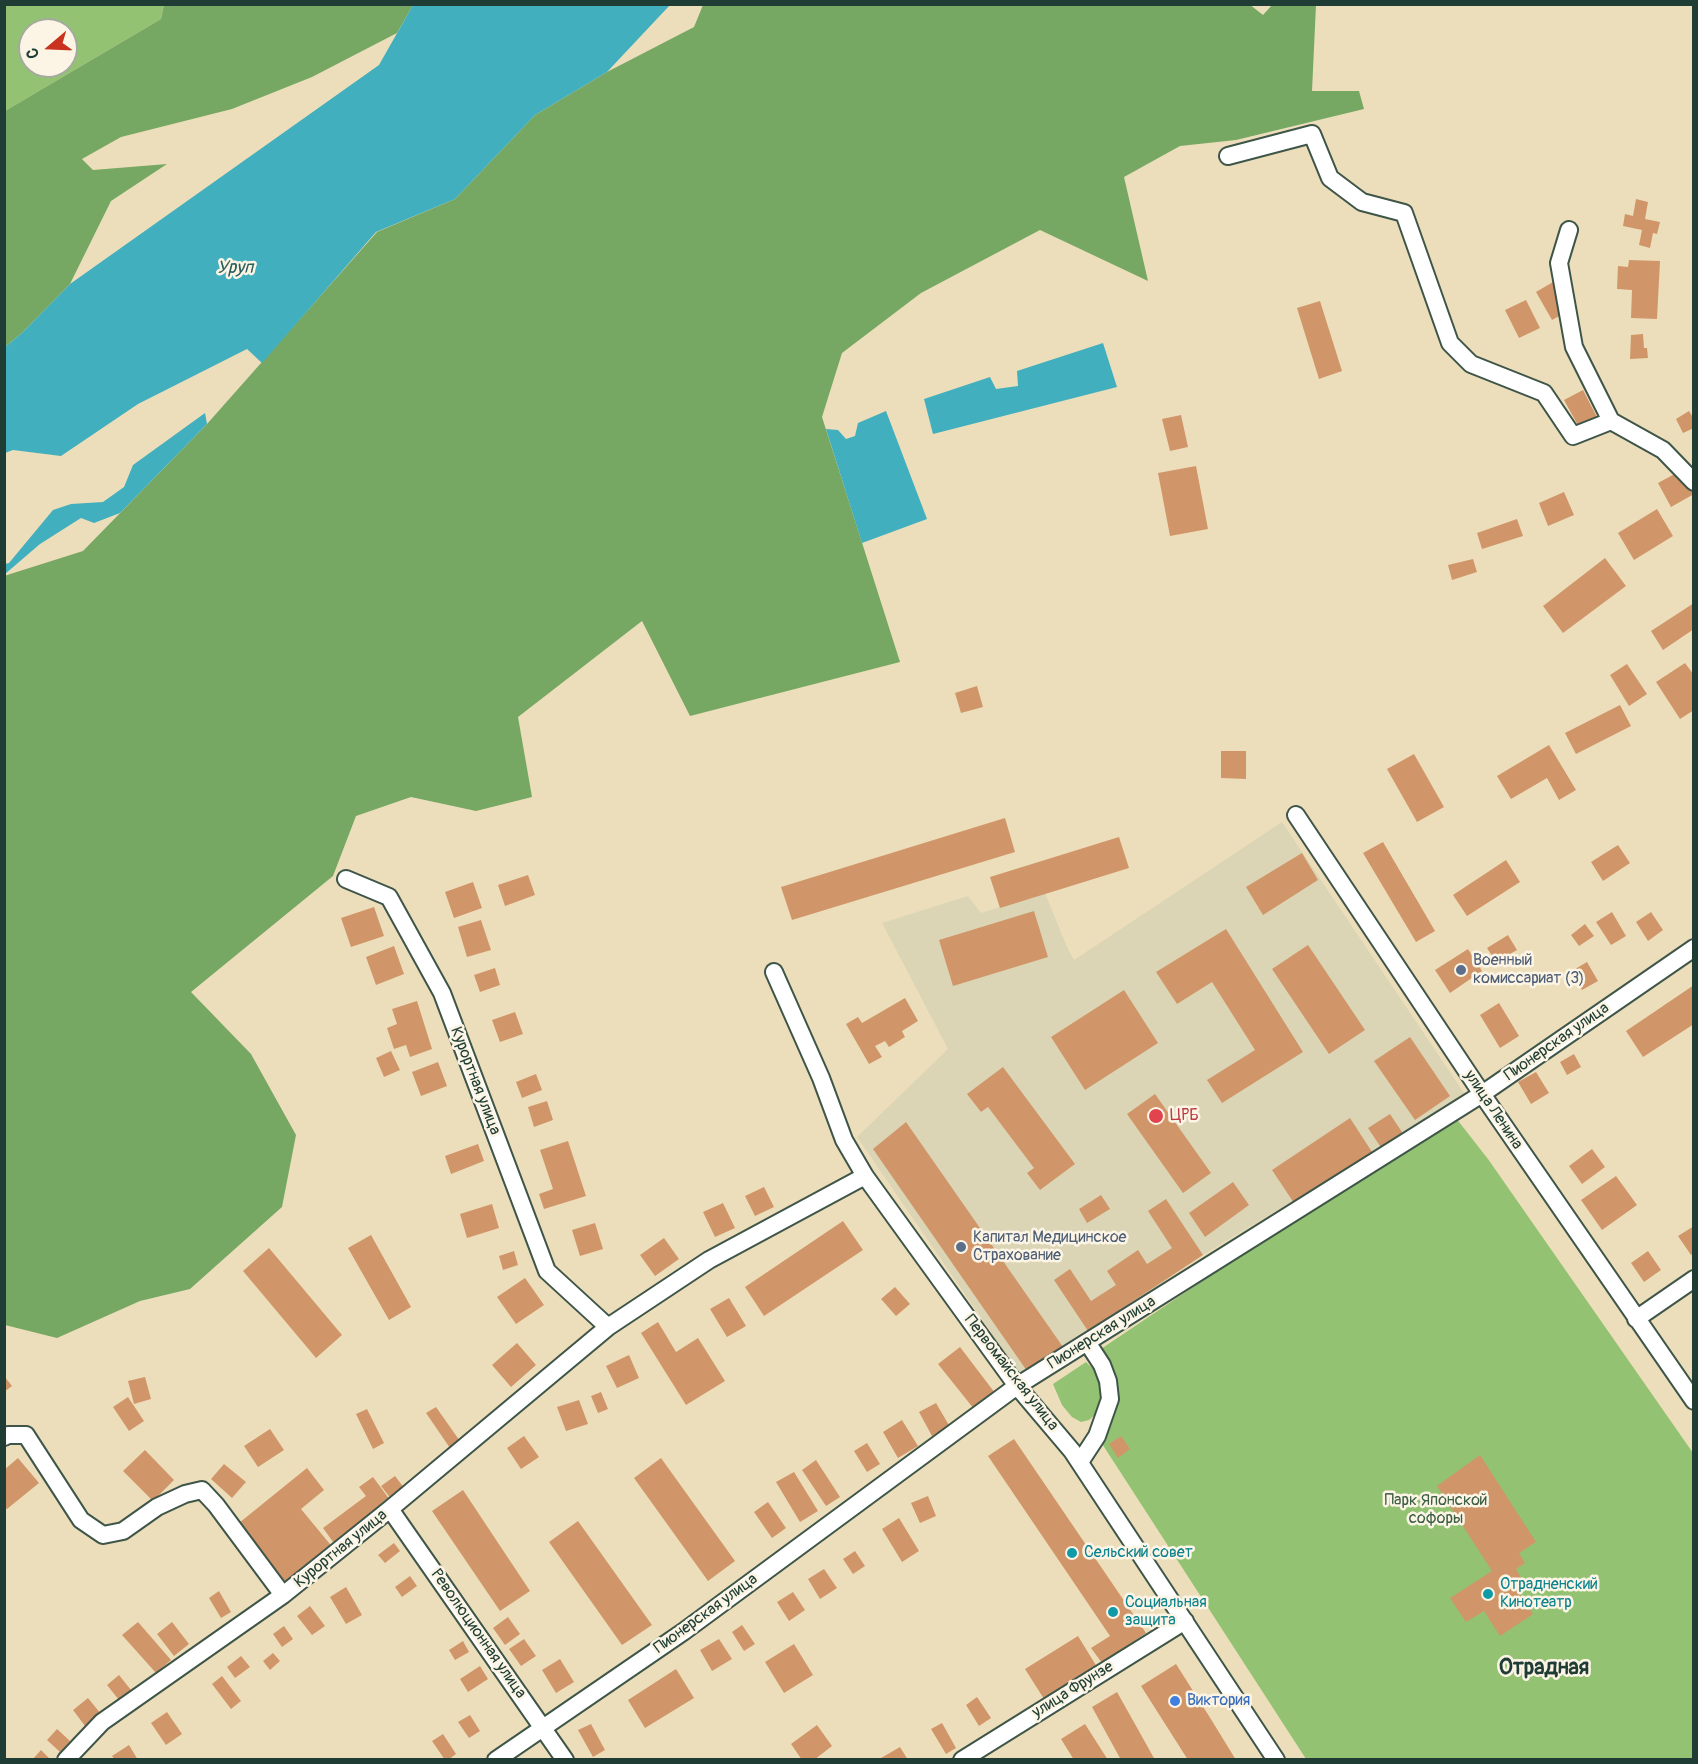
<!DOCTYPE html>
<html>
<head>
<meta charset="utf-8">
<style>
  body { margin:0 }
  #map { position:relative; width:1698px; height:1764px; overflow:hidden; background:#eddebb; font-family:Pangolin,sans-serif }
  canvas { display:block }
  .frame { position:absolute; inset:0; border:6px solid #1f3d34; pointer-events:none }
  .north { position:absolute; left:18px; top:18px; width:60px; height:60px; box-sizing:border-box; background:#fcf5e5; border:2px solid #a4ab9e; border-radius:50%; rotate:251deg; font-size:16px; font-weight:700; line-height:24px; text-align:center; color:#1f3d34 }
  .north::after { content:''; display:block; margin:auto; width:21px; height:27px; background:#c8321e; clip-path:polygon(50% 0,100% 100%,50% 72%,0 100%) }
</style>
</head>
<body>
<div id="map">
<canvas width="1698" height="1764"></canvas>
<div class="frame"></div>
<div class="north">С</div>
</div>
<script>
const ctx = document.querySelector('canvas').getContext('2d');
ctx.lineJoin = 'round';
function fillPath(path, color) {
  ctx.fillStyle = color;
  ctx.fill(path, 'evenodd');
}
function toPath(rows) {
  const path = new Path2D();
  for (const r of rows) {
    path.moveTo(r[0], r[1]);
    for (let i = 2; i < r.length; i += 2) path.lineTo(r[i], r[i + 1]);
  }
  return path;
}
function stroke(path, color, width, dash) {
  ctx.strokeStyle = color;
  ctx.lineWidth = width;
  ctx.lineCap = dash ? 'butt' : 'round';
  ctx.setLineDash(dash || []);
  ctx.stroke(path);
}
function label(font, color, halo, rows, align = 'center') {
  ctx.font = font + ' Pangolin,sans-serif';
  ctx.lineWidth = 5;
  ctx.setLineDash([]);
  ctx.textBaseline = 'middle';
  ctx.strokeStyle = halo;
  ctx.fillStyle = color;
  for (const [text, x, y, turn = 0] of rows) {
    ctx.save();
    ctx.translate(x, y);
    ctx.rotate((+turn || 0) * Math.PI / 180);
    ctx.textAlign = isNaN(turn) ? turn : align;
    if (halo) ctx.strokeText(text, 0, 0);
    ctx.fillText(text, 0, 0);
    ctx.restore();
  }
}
fillPath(toPath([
  [1282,822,1466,1096,1203,1255,1021,1376,857,1137,948,1049,882,923,968,896,981,913,1045,893,1067,947,1074,960]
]), '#dcd5b5');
fillPath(toPath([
  [4,5,164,5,161,19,5,111],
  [30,30,66,30,66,66,30,66],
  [1452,1113,1488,1159,1693,1453,1693,1759,1306,1759,1097,1436,1110,1399,1095,1353],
  [1086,1362,1093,1369,1100,1380,1102,1401,1097,1413,1089,1420,1081,1422,1072,1417,1062,1405,1053,1384]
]), '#93c272');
fillPath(toPath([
  [1249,4,1263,15,1272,5,1316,5,1312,91,1359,91,1364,109,1236,140,1180,146,1124,177,1148,281,1040,230,921,293,842,353,822,417,900,662,690,716,642,621,518,717,532,797,476,811,411,797,356,816,333,876,191,992,251,1054,296,1135,282,1207,190,1289,140,1301,57,1338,5,1325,4,576,83,551,207,424,377,232,455,199,535,115,607,72,694,27,703,5],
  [164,5,413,5,397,33,312,77,232,109,121,137,82,159,93,170,167,164,111,201,70,284,23,332,5,347,5,111,161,19]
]), '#76a864');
fillPath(toPath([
  [413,5,670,5,607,72,535,115,455,199,376,232,262,363,247,349,138,404,61,456,13,450,5,453,5,347,23,332,70,284,379,65],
  [1103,343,1117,387,933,434,924,399,990,377,996,389,1018,386,1017,371],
  [886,411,927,519,862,543,826,429,838,430,846,439,855,436,858,423],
  [205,413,207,424,120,513,94,523,81,518,40,544,5,574,5,564,9,563,53,510,71,504,103,502,124,487,133,465]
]), '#41afbd');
fillPath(toPath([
  [1636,199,1648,202,1645,219,1660,222,1657,234,1653,233,1650,248,1639,245,1642,230,1623,226,1625,214,1633,216],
  [1629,260,1660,261,1657,319,1631,318,1632,290,1617,289,1618,266,1628,267],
  [1553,282,1570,310,1552,320,1536,292],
  [1526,300,1540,328,1519,338,1505,310],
  [1320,301,1342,371,1319,379,1297,308],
  [1643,334,1644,348,1647,348,1648,358,1630,359,1631,335],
  [1583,390,1598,419,1580,429,1564,400],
  [1689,411,1694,419,1694,428,1683,433,1676,419],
  [1181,415,1188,447,1170,451,1162,419],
  [1196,466,1208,529,1170,536,1158,473],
  [1682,470,1694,494,1671,507,1658,483],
  [1564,492,1574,515,1548,526,1539,503],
  [1657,509,1673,536,1634,560,1618,533],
  [1517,519,1523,536,1482,549,1477,533],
  [1605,558,1626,586,1563,633,1543,606],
  [1473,559,1477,572,1452,580,1448,565],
  [1694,603,1694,629,1663,650,1651,631],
  [1685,663,1694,675,1694,710,1680,719,1656,682],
  [1627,664,1647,694,1629,706,1610,675],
  [977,686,983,707,961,713,955,693],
  [1620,705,1631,726,1576,754,1565,733],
  [1549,745,1576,790,1559,800,1547,778,1511,799,1497,776],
  [1221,751,1246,751,1246,779,1221,778],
  [1414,754,1444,807,1417,822,1387,769],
  [1005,818,1015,852,792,920,781,887],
  [1119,837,1129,868,1000,908,990,877],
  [1383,842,1435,931,1416,942,1363,853],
  [1618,845,1630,863,1603,881,1591,862],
  [1302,853,1318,880,1263,915,1246,887],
  [1506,860,1520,882,1467,916,1453,895],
  [528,875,535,895,505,906,498,885],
  [473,882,482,908,454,918,445,892],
  [374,907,384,936,351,947,341,918],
  [1034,911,1048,957,953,986,939,940],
  [1612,912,1626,936,1611,945,1596,922],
  [1651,912,1663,930,1648,941,1636,922],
  [481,920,491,950,467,957,458,927],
  [1585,924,1594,936,1579,946,1571,935],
  [1226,929,1303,1052,1222,1103,1207,1080,1255,1050,1212,982,1177,1004,1156,972],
  [1508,935,1517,950,1496,962,1487,948],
  [1308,945,1365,1030,1329,1054,1272,969],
  [394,946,404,974,376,985,366,957],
  [1468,949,1482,971,1450,993,1435,970],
  [1587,962,1598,981,1582,990,1570,972],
  [495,968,500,985,480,992,474,975],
  [1694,985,1694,1024,1643,1057,1626,1031],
  [1124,990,1158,1043,1085,1090,1051,1037],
  [905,998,918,1021,902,1031,905,1037,889,1047,885,1041,875,1046,882,1057,869,1064,846,1024,858,1017,862,1023],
  [417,1001,432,1049,410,1057,406,1045,394,1049,387,1028,397,1024,392,1009],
  [1499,1003,1519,1036,1500,1048,1480,1015],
  [515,1012,523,1034,500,1042,492,1020],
  [1410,1037,1450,1096,1415,1120,1374,1061],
  [391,1051,400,1070,384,1077,376,1058],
  [1574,1054,1581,1067,1567,1075,1560,1062],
  [438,1062,447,1086,421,1096,412,1072],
  [1003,1067,1075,1164,1040,1190,1027,1173,1034,1168,988,1107,981,1112,967,1094],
  [1536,1072,1549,1093,1531,1104,1518,1082],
  [536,1074,542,1090,522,1098,516,1082],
  [1155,1094,1211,1173,1183,1193,1127,1114],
  [547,1101,553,1120,534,1127,528,1107],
  [1390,1114,1404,1135,1382,1149,1368,1128],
  [1350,1118,1372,1152,1294,1203,1272,1170],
  [906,1122,1063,1347,1027,1371,873,1149],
  [568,1141,586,1196,544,1209,539,1194,553,1189,540,1150],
  [478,1144,484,1161,451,1174,445,1156],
  [1592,1149,1605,1167,1582,1184,1569,1166],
  [1616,1176,1637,1205,1602,1230,1581,1200],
  [1233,1182,1249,1205,1205,1237,1189,1213],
  [764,1187,774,1207,755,1216,745,1196],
  [1101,1195,1110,1209,1087,1223,1079,1209],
  [1166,1199,1203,1255,1088,1331,1054,1280,1070,1269,1091,1301,1116,1285,1107,1271,1138,1250,1147,1264,1172,1248,1148,1211],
  [723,1203,735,1228,715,1237,703,1212],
  [492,1204,499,1228,467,1238,460,1214],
  [843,1221,863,1250,764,1316,745,1287],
  [595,1223,603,1249,580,1256,572,1230],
  [1694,1226,1694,1253,1691,1255,1678,1236],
  [371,1235,411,1307,389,1320,348,1248],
  [664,1238,679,1259,655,1276,640,1255],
  [269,1248,342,1335,316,1358,243,1271],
  [514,1251,518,1265,503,1270,499,1256],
  [1648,1251,1661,1270,1644,1282,1631,1263],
  [525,1278,544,1305,516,1324,497,1297],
  [895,1287,910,1304,896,1316,881,1299],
  [729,1298,746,1326,727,1337,710,1309],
  [658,1322,676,1352,698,1338,725,1381,686,1405,641,1333],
  [517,1343,536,1365,511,1387,492,1365],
  [960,1347,995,1393,974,1409,938,1364],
  [629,1355,639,1378,617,1388,606,1366],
  [4,1376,12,1386,4,1392],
  [145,1377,151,1399,134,1404,128,1381],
  [601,1392,608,1409,598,1413,591,1396],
  [128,1397,144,1421,129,1431,113,1407],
  [579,1400,588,1424,566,1431,557,1407],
  [936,1403,950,1427,932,1436,919,1412],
  [436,1407,462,1444,452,1451,426,1413],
  [367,1409,384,1443,373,1449,356,1414],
  [902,1420,918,1446,898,1458,883,1432],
  [270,1429,284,1450,258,1467,244,1446],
  [524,1436,539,1457,521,1469,507,1448],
  [1121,1436,1130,1449,1118,1458,1109,1444],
  [1014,1439,1146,1633,1102,1663,1091,1648,1110,1636,988,1456],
  [867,1443,880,1464,867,1472,854,1451],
  [145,1450,174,1480,153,1501,123,1471],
  [1480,1455,1536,1542,1519,1553,1525,1563,1516,1569,1525,1585,1517,1590,1533,1614,1500,1636,1484,1611,1466,1622,1450,1598,1492,1571,1437,1486],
  [18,1458,39,1483,7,1509,4,1507,4,1470],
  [661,1458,735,1561,708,1581,634,1478],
  [816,1460,840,1497,826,1506,802,1470],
  [224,1464,246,1482,232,1498,211,1479],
  [307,1468,324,1490,301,1509,334,1549,288,1585,239,1523],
  [794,1472,818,1511,800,1522,776,1482],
  [395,1476,405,1489,392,1500,381,1486],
  [373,1477,393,1504,336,1546,323,1528,366,1496,359,1487],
  [463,1490,530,1591,500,1611,432,1511],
  [928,1496,936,1516,920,1523,911,1503],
  [768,1502,786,1528,772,1538,754,1512],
  [899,1518,919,1551,902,1562,882,1529],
  [578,1521,652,1625,622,1645,549,1542],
  [394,1543,400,1551,385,1563,378,1555],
  [855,1551,865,1566,853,1574,843,1559],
  [824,1569,837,1588,820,1599,808,1579],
  [410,1576,417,1586,402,1597,395,1587],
  [346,1587,362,1615,346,1624,330,1597],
  [219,1591,231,1612,221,1618,209,1598],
  [793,1592,805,1610,789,1621,777,1602],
  [310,1606,325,1626,312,1635,297,1616],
  [508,1617,520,1634,505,1645,493,1628],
  [138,1622,171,1660,156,1673,122,1635],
  [172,1622,189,1644,174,1656,157,1634],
  [742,1625,755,1644,744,1651,732,1632],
  [284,1626,293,1639,282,1647,273,1634],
  [1078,1636,1097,1667,1044,1699,1025,1669],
  [524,1639,536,1656,521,1666,509,1649],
  [719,1639,732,1659,712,1671,700,1650],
  [463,1641,469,1652,455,1660,449,1650],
  [794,1644,813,1675,784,1693,765,1662],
  [273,1653,280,1661,270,1670,263,1661],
  [241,1656,250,1667,235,1678,227,1667],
  [560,1659,574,1682,556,1693,542,1670],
  [1176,1664,1209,1716,1236,1760,1188,1760,1141,1686],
  [480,1666,488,1679,468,1692,460,1679],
  [676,1669,694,1698,645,1728,628,1700],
  [119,1675,131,1690,119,1700,107,1685],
  [222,1676,241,1701,231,1709,212,1684],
  [1117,1692,1140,1733,1155,1760,1121,1760,1092,1707],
  [977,1697,991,1718,979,1726,966,1705],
  [88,1698,101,1714,85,1726,73,1710],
  [167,1712,182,1734,166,1745,151,1723],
  [470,1715,480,1731,469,1738,458,1722],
  [942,1723,956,1748,946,1754,931,1729],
  [591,1724,605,1750,593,1757,578,1730],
  [1085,1724,1108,1760,1074,1760,1061,1739],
  [817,1725,832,1746,814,1760,802,1760,791,1744],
  [57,1729,70,1741,60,1752,47,1740],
  [443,1734,456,1754,448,1760,445,1760,432,1741],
  [129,1745,138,1760,115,1760,112,1756],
  [900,1747,908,1760,882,1760,881,1758],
  [41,1750,51,1760,32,1760]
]), '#d09669');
const street = toPath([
  [1228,156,1312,134,1330,178,1362,202,1404,213,1450,343,1471,364,1544,393,1573,436,1611,421],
  [1569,230,1559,263,1574,347,1611,421,1663,450,1694,482],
  [1296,815,1482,1094,1694,1401],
  [346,879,389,897,442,993,547,1271,608,1327],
  [774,972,821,1078,844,1140,865,1176,1017,1386,1072,1451,1276,1760],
  [1636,1319,1694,1279],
  [4,1437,8,1435,26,1435,81,1520,103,1535,123,1531,157,1507,185,1494,202,1490,216,1505,283,1595],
  [1080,1462,1097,1436,1110,1399,1108,1381,1102,1365,1087,1342],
  [390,1509,565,1760],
  [66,1760,102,1722,283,1595,390,1509,608,1327,709,1260,865,1176],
  [496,1760,683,1632,1017,1386,1482,1094,1694,948],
  [962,1760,1185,1621]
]);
stroke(street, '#3e5548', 20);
stroke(street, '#fff', 16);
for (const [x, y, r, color] of [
  [1461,970,6,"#5c6f8a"],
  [1156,1116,8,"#e0444e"],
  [961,1247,6,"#5c6f8a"],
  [1072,1553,6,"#0f9aa8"],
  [1488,1594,6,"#0f9aa8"],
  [1113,1612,6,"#0f9aa8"],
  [1175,1701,6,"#3f7fe0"]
]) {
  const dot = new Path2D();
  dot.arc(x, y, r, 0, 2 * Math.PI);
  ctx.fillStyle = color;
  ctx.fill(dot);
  stroke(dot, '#fcf5e5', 2);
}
label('16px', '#4e5e75', '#fcf5e5', [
  ["Военный",1473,961],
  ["комиссариат (3)",1473,979],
  ["Капитал Медицинское",973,1238],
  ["Страхование",973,1256]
], 'left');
label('16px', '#1f3d34', '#fcf5e5', [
  ["Пионерская улица",1557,1042,-35],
  ["Курортная улица",475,1081,69],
  ["улица Ленина",1493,1110,56],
  ["Пионерская улица",1102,1333,-32],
  ["Первомайская улица",1011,1373,52],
  ["Курортная улица",341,1549,-39],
  ["Пионерская улица",706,1614,-36],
  ["Революционная улица",478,1634,55],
  ["улица Фрунзе",1073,1690,-32]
]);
label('16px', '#be3a42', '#fcf5e5', [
  ["ЦРБ",1170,1116]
], 'left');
label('16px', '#3c5e44', '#fcf5e5', [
  ["Парк Японской",1436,1501],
  ["софоры",1436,1519]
]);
label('16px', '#0d838f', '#fcf5e5', [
  ["Сельский совет",1084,1553],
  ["Отрадненский",1500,1585],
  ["Кинотеатр",1500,1603],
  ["Социальная",1125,1603],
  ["защита",1125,1621]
], 'left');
label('16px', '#366cbe', '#fcf5e5', [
  ["Виктория",1187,1701]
], 'left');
label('italic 18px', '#295f5d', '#fcf5e5', [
  ["Уруп",235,268]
]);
label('bold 22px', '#1f3d34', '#fcf5e5', [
  ["Отрадная",1544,1668]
]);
</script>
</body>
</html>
